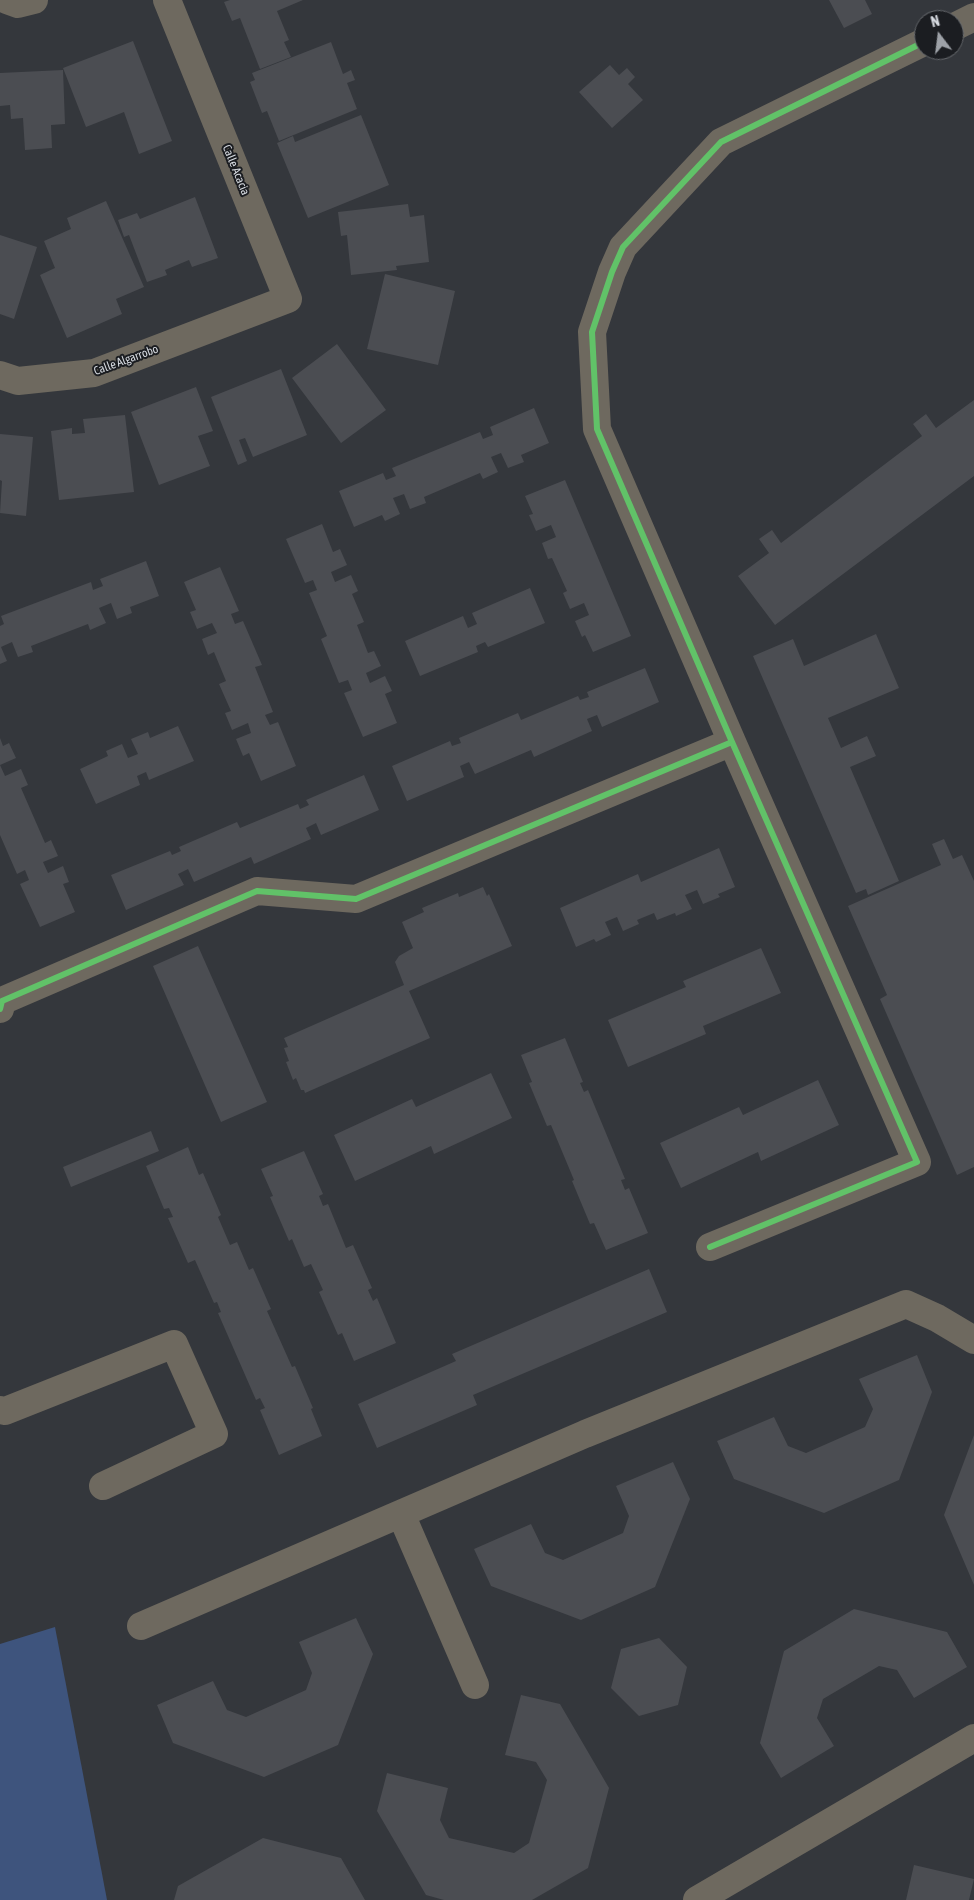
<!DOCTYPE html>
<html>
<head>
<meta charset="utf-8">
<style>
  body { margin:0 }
  #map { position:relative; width:974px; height:1900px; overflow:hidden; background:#34373c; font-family:"Asap Condensed",sans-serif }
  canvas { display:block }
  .north { position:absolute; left:914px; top:10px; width:50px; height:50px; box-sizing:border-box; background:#1b1d21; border:1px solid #66696d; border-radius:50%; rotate:345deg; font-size:14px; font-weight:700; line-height:20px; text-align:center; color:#d6dae0 }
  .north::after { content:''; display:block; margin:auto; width:18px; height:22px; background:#9da1a7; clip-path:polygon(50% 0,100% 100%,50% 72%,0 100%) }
</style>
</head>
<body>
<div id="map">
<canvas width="974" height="1900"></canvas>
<div class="north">N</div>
</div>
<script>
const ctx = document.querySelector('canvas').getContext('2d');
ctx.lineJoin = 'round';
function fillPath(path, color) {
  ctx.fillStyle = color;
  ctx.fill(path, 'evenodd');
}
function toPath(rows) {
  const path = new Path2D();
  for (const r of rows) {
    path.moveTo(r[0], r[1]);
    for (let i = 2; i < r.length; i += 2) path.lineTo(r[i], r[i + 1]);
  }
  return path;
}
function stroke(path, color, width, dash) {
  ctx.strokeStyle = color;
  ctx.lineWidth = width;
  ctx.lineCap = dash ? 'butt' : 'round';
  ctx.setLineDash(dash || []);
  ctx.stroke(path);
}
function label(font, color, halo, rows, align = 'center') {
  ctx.font = font + ' "Asap Condensed",sans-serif';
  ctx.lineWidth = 4;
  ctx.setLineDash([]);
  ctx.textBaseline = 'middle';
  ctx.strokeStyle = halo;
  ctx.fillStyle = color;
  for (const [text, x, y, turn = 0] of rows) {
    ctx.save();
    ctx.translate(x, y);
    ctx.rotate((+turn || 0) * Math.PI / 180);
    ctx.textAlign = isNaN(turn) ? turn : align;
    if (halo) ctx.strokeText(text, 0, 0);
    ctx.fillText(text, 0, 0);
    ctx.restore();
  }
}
fillPath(toPath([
  [55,1627,107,1900,0,1900,0,1644]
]), '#3e547d');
fillPath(toPath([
  [230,0,303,0,277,11,289,40,284,42,291,57,260,69,240,18,232,21,224,2],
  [829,0,865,0,872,14,844,28],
  [133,41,172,141,139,154,124,112,86,127,63,68],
  [331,42,343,74,351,70,355,80,347,83,357,109,279,141,267,111,262,113,250,82,255,80,252,73],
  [610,65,619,75,627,68,635,77,628,84,643,100,612,128,579,92],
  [63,70,65,124,51,125,52,148,25,150,23,118,11,119,10,105,0,106,0,73],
  [361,115,389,185,308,218,277,143,293,136,295,142],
  [195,197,218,258,192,267,189,260,165,270,167,275,147,282,129,235,124,237,118,220,137,213,140,219],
  [106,201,144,287,116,299,122,314,67,338,40,275,55,268,44,241,71,229,67,218],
  [408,204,410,217,424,215,429,262,396,266,397,270,351,275,347,235,341,236,338,212],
  [0,235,37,247,14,319,0,314],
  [385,274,455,291,438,365,367,349],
  [337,344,386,410,341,443,292,378],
  [281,369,307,435,253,457,245,438,239,440,247,461,238,465,211,397],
  [196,387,213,431,198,436,210,466,159,485,131,412],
  [974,400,974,476,775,625,738,576,769,553,759,539,772,530,781,543,922,436,913,424,926,414,936,428],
  [534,408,549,443,521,455,524,462,508,468,501,453,491,457,498,472,483,479,480,473,424,497,426,503,410,509,404,494,393,498,400,514,385,521,382,515,354,527,339,491,383,473,386,480,396,476,392,468,480,432,483,439,493,435,490,427],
  [125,415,134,492,59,500,51,431,72,428,72,434,85,433,83,419],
  [0,434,33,437,26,516,0,513,2,481,0,480],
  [565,480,631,636,593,652,585,635,582,637,575,621,589,615,584,603,570,609,563,593,567,591,552,558,548,559,542,543,556,537,551,525,536,531,529,515,533,514,525,496],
  [322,524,333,552,340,549,347,565,331,572,335,582,351,575,358,591,352,594,364,622,357,625,368,653,374,651,381,666,366,673,370,683,385,676,392,691,385,694,397,723,363,737,344,693,352,690,348,680,339,683,321,639,327,636,309,593,317,590,313,580,305,583,286,539],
  [146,561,159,596,130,607,132,613,117,619,111,603,99,608,106,623,90,630,88,624,31,646,33,652,18,657,12,642,1,647,7,661,0,664,0,626,4,624,1,616,91,582,93,590,103,586,100,579],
  [220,567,239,611,231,614,235,624,243,621,262,665,255,667,273,712,265,715,270,725,278,722,296,766,261,781,249,753,243,756,236,739,251,733,248,723,232,730,225,713,231,711,219,684,226,681,214,652,208,655,202,639,217,633,212,623,197,629,190,612,196,610,184,582],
  [530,588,545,623,488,647,485,642,476,646,478,652,420,676,405,641,463,616,468,628,477,624,472,613],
  [876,634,899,688,828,718,841,748,867,736,876,756,850,767,899,881,868,895,866,889,856,893,753,656,793,639,804,666],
  [645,668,659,702,602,727,597,715,587,719,592,731,534,757,531,750,475,774,469,762,460,766,464,777,407,801,392,766,450,741,452,746,461,743,459,738,518,713,521,720,578,696,580,700,589,697,587,692],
  [178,726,194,761,149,780,146,772,137,776,140,785,96,804,80,769,108,756,106,751,122,744,128,758,138,754,131,739,148,732,150,738],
  [0,738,3,746,9,743,16,758,0,765,5,776,21,769,28,785,21,788,45,843,51,840,58,856,43,862,48,873,63,866,69,882,63,884,75,912,40,927,20,884,29,880,25,870,17,874,0,835],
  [364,775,379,810,321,835,316,823,306,828,311,839,254,864,251,857,194,882,188,869,178,874,184,885,126,910,111,875,170,851,172,855,181,851,179,847,237,822,240,828,298,804,300,809,309,805,306,800],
  [944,839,953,859,962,855,974,881,974,1167,957,1175,880,999,887,995,848,906,941,865,932,844],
  [719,848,735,887,718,894,720,897,703,904,697,890,685,895,692,909,676,916,675,913,657,920,654,913,637,920,639,924,623,931,617,917,605,922,611,935,596,942,594,939,576,947,560,908,638,874,641,882],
  [483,887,487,896,489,894,512,946,409,991,430,1038,305,1093,304,1090,301,1090,296,1078,293,1080,286,1062,289,1061,284,1048,288,1047,284,1038,404,985,395,962,399,956,413,948,402,922,424,912,422,908,458,893,459,897],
  [198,946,267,1102,221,1122,153,966],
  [761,948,781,993,703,1026,706,1034,628,1067,608,1020,686,987,683,981],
  [565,1038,583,1082,580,1083,584,1092,588,1090,625,1179,621,1180,625,1190,629,1188,648,1233,606,1250,594,1223,590,1224,572,1181,574,1180,551,1125,547,1126,529,1083,532,1082,521,1055],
  [491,1073,512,1118,434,1154,431,1146,355,1181,334,1135,412,1099,416,1107],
  [818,1080,839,1125,761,1161,758,1152,681,1188,660,1143,739,1107,743,1115],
  [151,1131,159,1151,71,1187,63,1167],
  [188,1147,199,1175,203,1173,221,1215,218,1217,230,1245,237,1242,249,1270,253,1268,271,1309,267,1311,292,1367,295,1366,313,1408,311,1409,322,1436,279,1455,260,1410,265,1408,260,1398,256,1400,218,1313,221,1312,217,1302,214,1303,195,1260,188,1263,168,1218,173,1217,169,1208,164,1209,146,1166],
  [304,1151,323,1194,319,1196,323,1206,328,1204,346,1248,353,1245,372,1288,368,1290,373,1301,377,1298,396,1343,354,1361,342,1333,338,1335,319,1292,323,1290,311,1264,304,1267,292,1239,289,1241,270,1197,273,1196,261,1169],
  [649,1269,667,1312,473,1395,477,1405,377,1448,358,1404,456,1361,452,1354],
  [917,1355,932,1392,899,1480,824,1513,734,1479,717,1441,774,1417,788,1446,806,1453,865,1427,873,1409,859,1379],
  [974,1435,974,1585,944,1515],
  [673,1462,690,1499,655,1587,581,1620,491,1586,474,1549,531,1524,545,1553,563,1560,623,1533,629,1516,616,1486],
  [854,1609,947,1632,967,1667,914,1698,897,1670,879,1666,823,1699,817,1718,834,1746,781,1778,760,1743,784,1651],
  [356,1618,373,1654,338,1745,264,1777,173,1743,157,1705,213,1681,227,1710,246,1717,306,1690,312,1673,299,1642],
  [659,1638,687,1667,678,1705,639,1716,611,1688,621,1649],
  [521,1695,560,1704,609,1788,588,1868,532,1900,444,1900,426,1895,377,1811,387,1773,448,1788,440,1820,449,1838,514,1853,529,1843,547,1780,536,1762,505,1755],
  [263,1838,341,1858,365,1900,174,1900,178,1886],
  [914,1865,974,1879,969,1900,906,1900]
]), '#4b4d52');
stroke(toPath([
  [7,0,18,4,34,0],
  [954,27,974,17],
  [0,375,18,381,94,373,288,299,167,0],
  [0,1009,2,1001,257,891,356,899,732,742],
  [710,1247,917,1162,732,742,597,429,592,332,612,272,623,247,721,142,924,42],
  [0,1410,5,1411,174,1344,214,1434,103,1486],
  [401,1514,475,1685],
  [141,1626,585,1434,906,1304,937,1318,974,1340],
  [697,1900,974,1738]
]), '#6e695f', 28);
stroke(toPath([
  [0,1009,2,1001,257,891,356,899,732,742],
  [710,1247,917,1162,732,742,597,429,592,332,612,272,623,247,721,142,924,42]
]), '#61c268', 6);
label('12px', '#d6dae0', '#1b1d21', [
  ["Calle Acacia",236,170,68],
  ["Calle Algarrobo",126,360,-20]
]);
</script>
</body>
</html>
